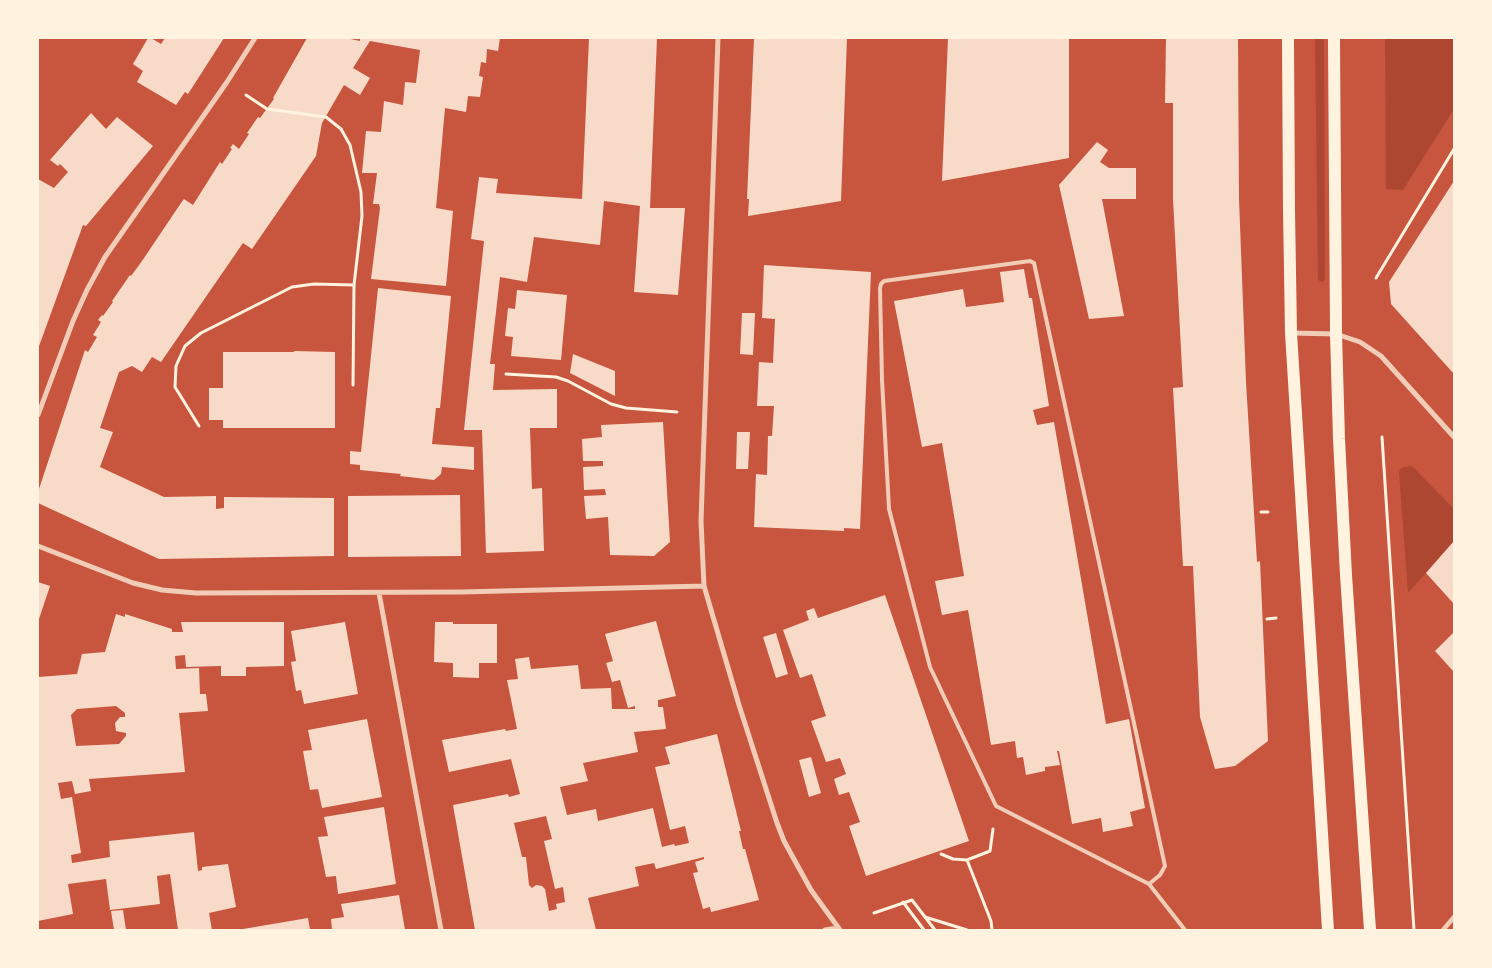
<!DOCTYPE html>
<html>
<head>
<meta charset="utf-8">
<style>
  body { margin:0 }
  #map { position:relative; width:1492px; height:968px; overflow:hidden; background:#c8553d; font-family:Poppins,sans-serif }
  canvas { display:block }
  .frame { position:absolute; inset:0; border:39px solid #fff3e0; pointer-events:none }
</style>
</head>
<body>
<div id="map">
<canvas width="1492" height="968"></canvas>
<div class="frame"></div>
</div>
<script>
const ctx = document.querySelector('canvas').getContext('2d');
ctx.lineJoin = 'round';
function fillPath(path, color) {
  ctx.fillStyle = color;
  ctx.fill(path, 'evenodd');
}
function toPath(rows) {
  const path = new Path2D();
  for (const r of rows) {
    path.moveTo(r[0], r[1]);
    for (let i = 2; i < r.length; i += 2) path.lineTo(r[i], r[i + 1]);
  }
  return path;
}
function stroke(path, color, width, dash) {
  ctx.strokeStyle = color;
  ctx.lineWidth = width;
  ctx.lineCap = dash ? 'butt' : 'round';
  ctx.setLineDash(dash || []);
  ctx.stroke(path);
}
fillPath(toPath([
  [1315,38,1324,38,1325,280,1322,282,1318,280],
  [1385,38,1454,38,1454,109,1403,190,1386,189],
  [1410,466,1413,467,1454,509,1454,541,1408,593,1399,472,1401,468]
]), '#ae4732');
fillPath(toPath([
  [148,38,151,38,161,44,165,38,224,38,188,94,185,92,176,105,137,82,143,71,133,64],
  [307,38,346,38,360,41,360,38,500,38,498,51,487,49,486,63,481,62,479,76,483,77,480,97,468,96,466,112,445,108,436,208,453,211,446,286,371,279,380,208,379,204,373,204,377,173,362,173,366,131,381,132,384,101,403,105,405,82,416,83,420,50,370,41,353,68,370,78,360,95,344,85,322,123,316,156,252,249,243,243,161,362,152,357,142,372,132,366,119,372,100,428,113,432,100,467,164,497,216,496,216,509,224,508,224,497,334,498,334,556,159,559,38,503,38,492,85,350,88,352,97,337,93,335,101,322,98,320,102,315,103,316,113,302,112,301,130,275,131,276,142,261,181,203,184,199,193,205,220,162,222,164,232,149,230,148,233,144,239,149,249,134,247,133,258,117,260,118,274,99,273,98],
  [589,38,657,38,650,208,685,208,678,295,634,292,640,206,604,201,600,245,534,237,527,282,500,277,490,364,495,364,493,390,557,389,557,428,530,428,532,489,542,488,544,551,486,553,482,430,464,430,484,241,471,239,479,177,498,179,496,193,582,199],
  [754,38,847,38,841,201,748,216,749,199,747,199],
  [948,38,1069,38,1069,158,942,181],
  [1166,38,1238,38,1239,199,1246,382,1257,562,1260,561,1268,741,1235,766,1215,769,1200,717,1193,566,1183,566,1173,388,1183,387,1173,199,1173,103,1165,103],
  [91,113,106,129,117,117,153,146,86,226,83,225,38,349,38,212,39,208,38,208,38,179,54,188,68,172,60,164,58,166,50,160],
  [1097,142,1108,150,1100,162,1109,168,1136,168,1136,199,1102,199,1124,316,1089,319,1059,185],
  [1454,181,1454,374,1391,304,1389,282],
  [764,265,871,272,860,529,844,528,844,531,754,527,756,474,767,475,768,436,772,436,774,406,757,406,759,362,773,363,775,319,762,318],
  [1024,269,1029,298,1032,298,1049,406,1033,410,1037,425,1054,422,1106,724,1129,719,1145,808,1130,812,1133,826,1103,832,1101,818,1072,824,1059,751,1057,751,1060,765,1045,767,1045,771,1026,775,1023,757,1017,758,1015,741,991,745,968,610,942,615,935,581,964,576,942,443,922,447,894,301,963,289,966,307,1004,302,1000,272],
  [378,288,451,296,440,408,436,408,432,444,474,447,474,470,442,467,441,474,434,480,400,476,401,474,360,470,360,465,350,464,350,451,361,452],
  [517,290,567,295,561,360,511,356,513,337,505,336,508,308,515,309],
  [742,313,755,313,753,355,740,354],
  [294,351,335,352,335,428,223,428,223,420,209,420,209,388,223,388,223,352,294,352],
  [573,354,615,371,615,396,570,373],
  [663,422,670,542,654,556,610,555,608,517,586,519,584,496,606,495,605,489,584,490,583,467,603,466,603,461,583,461,582,439,602,437,601,425],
  [737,432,750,432,748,469,736,469],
  [460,495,461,556,348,557,348,496],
  [1454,541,1454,604,1426,573],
  [38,582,50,586,38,622],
  [885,595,969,841,866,876,849,826,860,822,849,792,839,795,834,779,846,774,840,758,826,762,811,721,826,716,812,674,800,678,783,630,809,620,806,611,814,608,818,618],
  [116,614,125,617,125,614,172,629,172,632,183,632,181,622,284,622,284,666,246,667,246,676,221,676,221,666,186,667,185,655,175,656,176,669,199,668,200,694,206,694,208,711,179,713,185,772,89,779,91,791,75,794,72,781,58,783,61,799,72,797,81,853,71,855,72,863,110,857,109,841,194,832,198,871,202,870,202,867,228,864,236,907,209,913,212,930,178,930,170,874,157,876,160,904,110,910,106,879,68,884,73,914,38,921,38,677,77,674,82,654,105,652],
  [116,706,125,713,125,717,120,717,115,723,116,731,126,733,126,736,119,744,76,746,71,715,77,709],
  [656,621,676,696,658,700,658,707,663,707,666,729,634,732,638,752,583,763,588,781,560,787,567,815,596,809,598,821,653,808,662,847,674,844,675,846,689,843,685,826,670,830,655,767,670,764,665,747,717,734,741,831,739,831,743,849,745,849,759,900,711,912,710,907,703,909,693,873,698,872,695,862,704,859,704,857,656,869,654,863,635,867,639,886,588,898,596,930,475,930,453,805,508,794,509,797,520,794,511,759,449,772,442,740,505,729,506,731,517,729,507,680,518,679,515,659,529,657,531,669,578,665,581,689,611,688,612,709,635,709,635,706,628,708,620,680,612,682,606,663,613,661,605,634],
  [546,816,552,839,544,841,555,889,563,887,565,902,556,904,557,909,549,911,545,889,542,886,536,885,532,888,529,885,526,857,522,857,514,823],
  [345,622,358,694,304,704,301,690,296,691,291,662,296,661,291,631],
  [435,622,453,622,453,624,497,624,497,663,479,663,479,678,453,677,453,663,434,662],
  [776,633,788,674,776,678,763,637],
  [1453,633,1454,635,1453,671,1435,651],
  [367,719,382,797,322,808,318,789,310,790,303,751,312,750,308,730],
  [811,757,821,793,809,797,799,760],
  [384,807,396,884,338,894,336,876,326,877,318,837,328,836,324,817],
  [399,895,405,930,332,930,331,919,344,917,341,904],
  [123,910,126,930,114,930,111,911],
  [308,918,310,930,243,930,243,929]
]), '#f7dbc8');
stroke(toPath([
  [1376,278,1454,149],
  [506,374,556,377,568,381,611,404,626,408,677,412],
  [353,385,354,285],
  [199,426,175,387,176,366,185,346,201,333,292,287,314,284,354,285,362,216,361,192,350,145,341,129,326,117,267,109,246,95],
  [1382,437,1414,930],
  [1261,512,1268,512],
  [1267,619,1276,618],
  [941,854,953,859,967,860,991,921,992,930],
  [967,860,990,851,993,829],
  [903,902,924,930],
  [874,913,912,900,935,930],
  [925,917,967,930]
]), '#fff3e0', 3);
stroke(toPath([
  [1149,884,1160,875,1165,866,1034,263,1030,261,884,281,881,284,880,288,882,380,889,509,930,667,996,806,1149,884,1185,930]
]), '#f1ccb7', 4);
stroke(toPath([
  [1443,930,1454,917]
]), '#f1ccb7', 4.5);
stroke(toPath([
  [718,38,701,521,704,586,739,705,777,823,784,841,811,890,840,930],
  [1292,333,1336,334,1360,342,1381,356,1454,437],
  [38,415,73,321,87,290,105,257,227,82,255,38],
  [38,546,133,583,162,590,196,593,461,592,704,586],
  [379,593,441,930],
  [825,930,838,928]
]), '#f1ccb7', 5);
stroke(toPath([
  [1288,38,1289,210,1291,333,1328,930],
  [1334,38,1336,334,1339,439,1346,575,1370,930]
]), '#fff3e0', 12);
</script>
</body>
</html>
